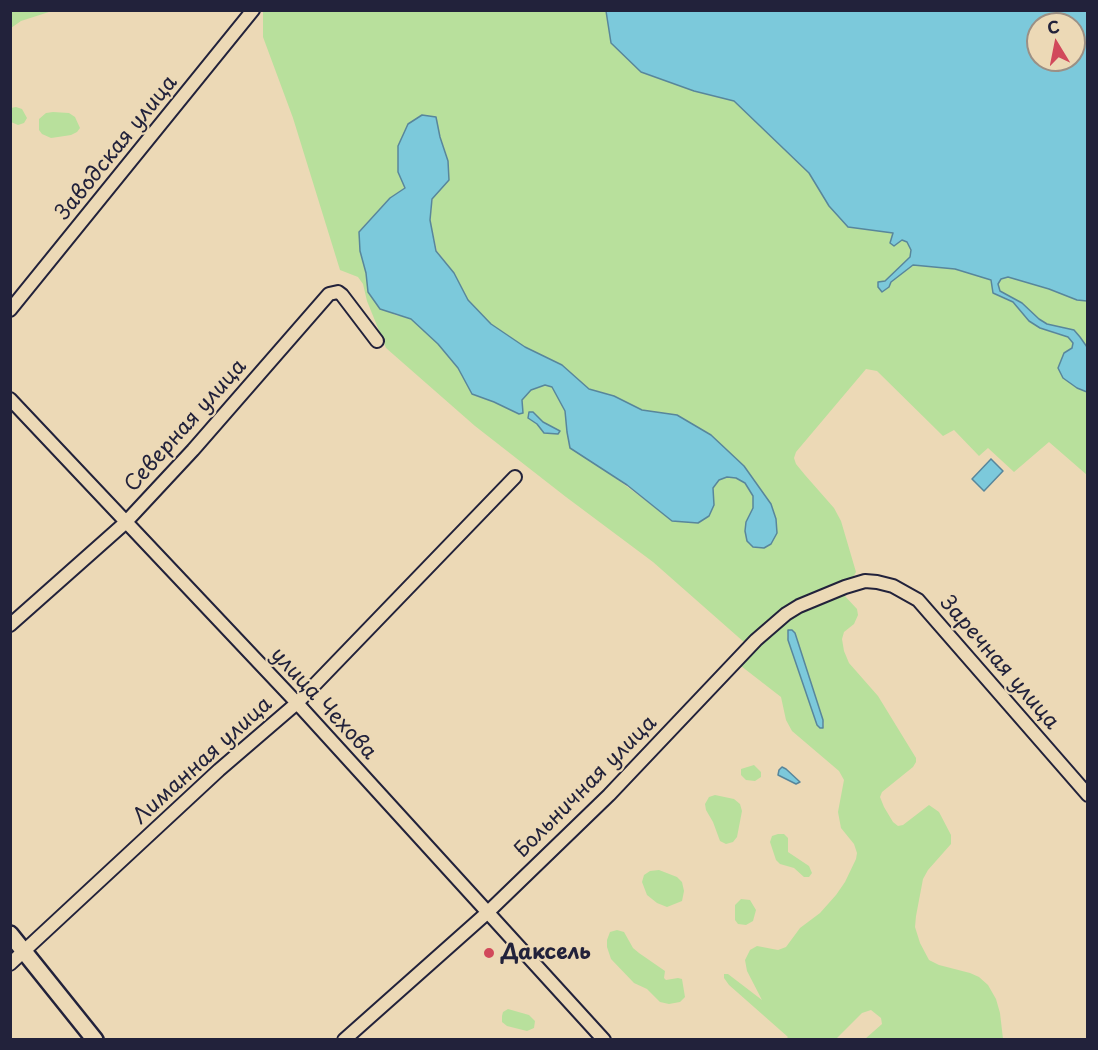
<!DOCTYPE html>
<html>
<head>
<meta charset="utf-8">
<style>
  body { margin:0 }
  #map { position:relative; width:1098px; height:1050px; overflow:hidden; background:#ecd9b6; font-family:"Playpen Sans",sans-serif }
  canvas { display:block }
  .frame { position:absolute; inset:0; border:12px solid #22223b; pointer-events:none }
  .north { position:absolute; left:1026px; top:12px; width:60px; height:60px; box-sizing:border-box; background:#ecd9b6; border:2px solid #9b9085; border-radius:50%; rotate:350deg; font-size:16px; font-weight:700; line-height:24px; text-align:center; color:#22223b }
  .north::after { content:''; display:block; margin:auto; width:21px; height:27px; background:#d1495b; clip-path:polygon(50% 0,100% 100%,50% 72%,0 100%) }
</style>
</head>
<body>
<div id="map">
<canvas width="1098" height="1050"></canvas>
<div class="frame"></div>
<div class="north">С</div>
</div>
<script>
const ctx = document.querySelector('canvas').getContext('2d');
ctx.lineJoin = 'round';
function fillPath(path, color) {
  ctx.fillStyle = color;
  ctx.fill(path, 'evenodd');
}
function toPath(rows) {
  const path = new Path2D();
  for (const r of rows) {
    path.moveTo(r[0], r[1]);
    for (let i = 2; i < r.length; i += 2) path.lineTo(r[i], r[i + 1]);
  }
  return path;
}
function stroke(path, color, width, dash) {
  ctx.strokeStyle = color;
  ctx.lineWidth = width;
  ctx.lineCap = dash ? 'butt' : 'round';
  ctx.setLineDash(dash || []);
  ctx.stroke(path);
}
function label(font, color, halo, rows, align = 'center') {
  ctx.font = font + ' "Playpen Sans",sans-serif';
  ctx.lineWidth = 4.5;
  ctx.setLineDash([]);
  ctx.textBaseline = 'middle';
  ctx.strokeStyle = halo;
  ctx.fillStyle = color;
  for (const [text, x, y, turn = 0] of rows) {
    ctx.save();
    ctx.translate(x, y);
    ctx.rotate((+turn || 0) * Math.PI / 180);
    ctx.textAlign = isNaN(turn) ? turn : align;
    if (halo) ctx.strokeText(text, 0, 0);
    ctx.fillText(text, 0, 0);
    ctx.restore();
  }
}
fillPath(toPath([
  [11,10,52,10,52,11,21,21,11,28],
  [263,11,606,11,611,43,694,91,734,101,809,173,829,206,893,233,897,242,902,240,907,242,911,250,910,257,885,281,891,282,913,265,955,269,991,280,1003,298,1013,302,1029,321,1056,334,1068,336,1073,343,1072,348,1064,353,1077,388,1087,392,1087,475,1049,442,1014,472,988,448,979,456,954,430,943,436,877,371,866,369,796,452,794,458,796,464,805,475,834,508,841,521,856,572,852,579,779,613,762,625,745,643,653,562,566,497,475,426,386,348,367,301,363,284,358,277,340,270,293,118,263,37],
  [436,117,440,137,430,220,437,251,454,273,468,300,491,324,525,347,562,365,589,389,614,396,642,410,677,415,771,504,771,544,764,548,753,547,746,522,753,508,753,496,745,483,736,478,727,477,719,480,713,488,714,505,709,516,698,523,673,521,602,468,567,432,566,411,552,387,545,385,531,390,526,394,522,400,523,413,472,394,458,368,438,344,411,318,395,315,368,292,366,273,360,251,359,231,390,198,405,188,398,172],
  [16,107,22,109,27,118,24,123,18,125,11,122,11,108],
  [53,112,69,113,75,117,80,128,77,132,71,135,58,137,51,138,42,134,39,130,39,119,46,113],
  [1008,277,1049,289,1077,300,1087,301,1087,347,1080,337,1046,324,1032,314,1022,303,1000,291,998,284,1001,279],
  [843,594,857,609,858,615,854,624,844,632,842,639,844,651,849,663,878,696,916,758,916,762,913,767,882,792,880,797,884,807,893,822,898,826,903,825,929,805,939,812,951,835,951,844,928,870,923,879,916,916,915,927,920,943,929,960,939,965,970,973,979,977,988,985,996,999,1000,1013,1003,1039,865,1039,882,1024,881,1018,871,1010,862,1013,836,1039,786,1039,788,1037,729,985,724,978,724,974,728,974,762,1000,747,971,745,960,750,950,757,946,778,950,786,947,800,928,820,913,836,895,845,882,856,859,857,853,854,844,841,828,838,812,844,780,839,771,792,731,786,720,781,697,741,666,759,647,791,619,813,606],
  [787,633,824,724,823,727,820,728,817,725,788,640],
  [754,765,761,772,761,777,755,781,746,780,741,775,741,769],
  [715,795,734,799,740,804,742,811,737,837,733,842,726,844,720,841,713,822,706,810,705,804,709,797],
  [778,834,784,834,788,838,788,852,809,866,812,873,809,877,804,877,794,868,780,864,776,860,770,842,772,836],
  [659,870,677,877,682,882,684,891,682,901,667,907,657,903,647,895,642,882,644,875,650,871],
  [741,899,750,900,756,910,753,921,746,925,738,924,735,920,735,905],
  [617,930,624,932,633,948,639,953,665,971,664,978,666,980,678,978,682,979,685,997,680,1002,669,1004,660,1002,647,989,634,983,611,959,607,947,607,940,610,932],
  [508,1009,529,1015,535,1021,534,1028,527,1031,507,1026,502,1022,502,1016,503,1012]
]), '#b8e09c');
const water = toPath([
  [606,11,1087,11,1087,301,1077,300,1049,289,1008,277,1001,279,998,284,1000,291,1022,303,1039,319,1047,324,1074,330,1080,337,1087,347,1087,392,1077,388,1063,378,1058,368,1064,353,1072,348,1073,343,1068,337,1040,328,1029,321,1013,302,993,293,991,280,955,269,913,265,891,282,889,287,882,292,878,287,878,282,885,281,910,257,911,250,907,242,902,240,894,246,890,243,893,233,848,227,829,206,809,173,734,101,694,91,641,72,611,43,606,11],
  [1038,24,1074,24,1074,60,1038,60,1038,24],
  [422,115,436,117,440,137,448,161,449,180,432,199,430,220,436,251,454,273,468,300,491,324,525,347,562,365,589,389,614,396,642,410,677,415,711,435,744,466,771,504,776,519,777,533,771,544,764,548,753,547,747,541,745,531,746,522,753,508,753,496,745,483,736,478,727,477,719,480,713,488,714,505,709,516,698,523,672,521,627,485,570,448,567,432,565,411,552,387,545,385,531,390,522,400,523,413,519,414,494,402,472,394,458,368,438,344,411,319,380,309,368,292,366,273,360,251,359,232,390,198,405,188,398,172,398,146,408,124,422,115],
  [529,412,533,412,543,422,560,431,558,434,544,433,537,424,528,418,529,412],
  [991,459,1003,471,984,491,972,479,991,459],
  [788,630,792,630,795,633,823,720,823,728,820,728,817,725,788,640,788,630],
  [782,767,786,769,800,782,796,784,778,775,779,770,782,767]
]);
fillPath(water, '#7cc9db');
stroke(water, '#58869b', 1.5);
const minor = toPath([
  [10,310,253,10],
  [10,399,297,703,604,1040],
  [10,625,125,523,193,450,329,294,338,292,342,295,377,341],
  [10,964,219,770,297,703,515,477],
  [344,1040,488,912,609,795,756,640,786,614,799,606,845,587,865,581,877,582,893,586,918,600,1088,795]
]);
const tertiary = toPath([
  [10,934,95,1040]
]);
stroke(minor, '#22223b', 16);
stroke(tertiary, '#22223b', 20);
stroke(minor, '#ecd9b6', 12);
stroke(tertiary, '#ecd9b6', 15);
for (const [x, y, r, color] of [
  [489,953,6,"#d1495b"]
]) {
  const dot = new Path2D();
  dot.arc(x, y, r, 0, 2 * Math.PI);
  ctx.fillStyle = color;
  ctx.fill(dot);
  stroke(dot, '#ecd9b6', 2);
}
label('21px', '#22223b', '#ecd9b6', [
  ["Заводская улица",117,148,-51],
  ["Северная улица",186,426,-48],
  ["Заречная улица",999,663,49],
  ["улица Чехова",323,704,47],
  ["Лиманная улица",203,761,-42],
  ["Больничная улица",586,787,-45]
]);
label('bold 21px', '#22223b', '#ecd9b6', [
  ["Даксель",501,953]
], 'left');
</script>
</body>
</html>
